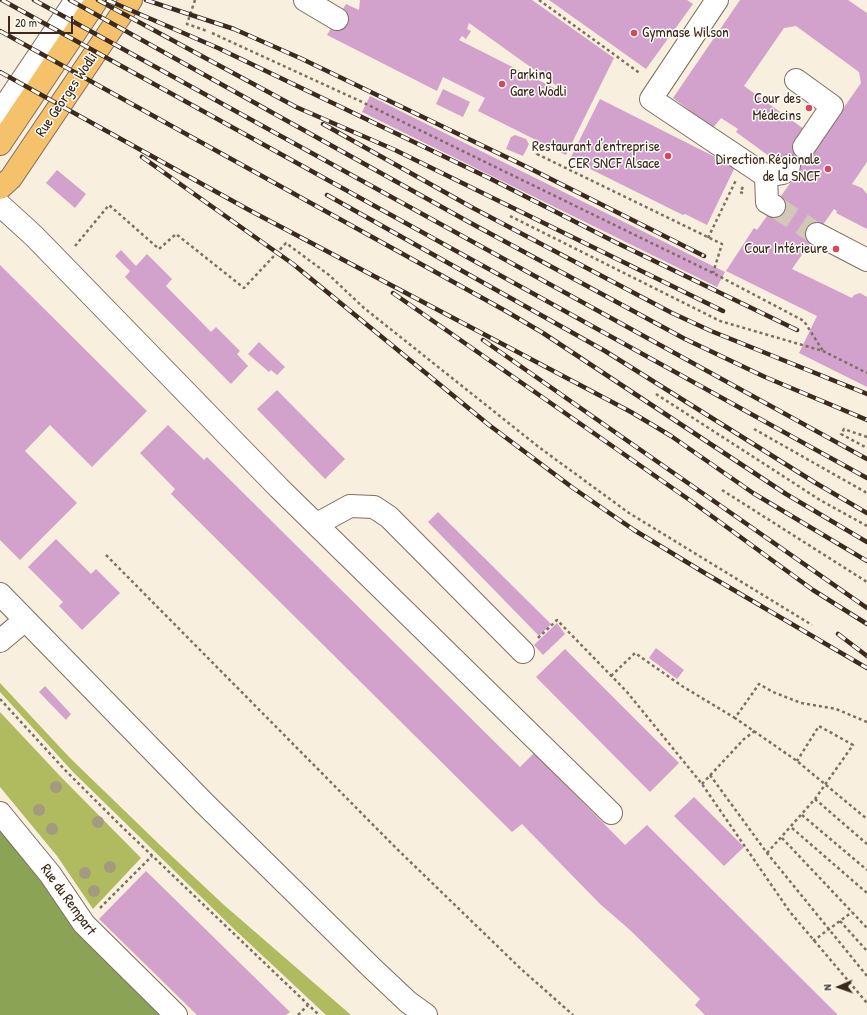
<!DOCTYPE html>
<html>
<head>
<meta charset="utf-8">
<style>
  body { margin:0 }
  #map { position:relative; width:867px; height:1015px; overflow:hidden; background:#f8efdf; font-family:"Patrick Hand",sans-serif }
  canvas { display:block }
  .north { position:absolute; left:819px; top:967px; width:40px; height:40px; -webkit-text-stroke:3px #fdfcf7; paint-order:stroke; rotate:268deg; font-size:11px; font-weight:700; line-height:16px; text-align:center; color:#3b2a1e }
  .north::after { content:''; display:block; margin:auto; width:14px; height:18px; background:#3b2a1e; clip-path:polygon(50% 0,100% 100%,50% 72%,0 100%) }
  .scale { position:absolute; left:8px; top:16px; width:65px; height:18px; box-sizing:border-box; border:2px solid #3b2a1e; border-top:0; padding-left:5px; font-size:12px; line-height:14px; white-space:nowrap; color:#3b2a1e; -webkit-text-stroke:3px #fdfcf7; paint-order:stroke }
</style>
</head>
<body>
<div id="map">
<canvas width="867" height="1015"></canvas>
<div class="north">N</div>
<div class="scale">20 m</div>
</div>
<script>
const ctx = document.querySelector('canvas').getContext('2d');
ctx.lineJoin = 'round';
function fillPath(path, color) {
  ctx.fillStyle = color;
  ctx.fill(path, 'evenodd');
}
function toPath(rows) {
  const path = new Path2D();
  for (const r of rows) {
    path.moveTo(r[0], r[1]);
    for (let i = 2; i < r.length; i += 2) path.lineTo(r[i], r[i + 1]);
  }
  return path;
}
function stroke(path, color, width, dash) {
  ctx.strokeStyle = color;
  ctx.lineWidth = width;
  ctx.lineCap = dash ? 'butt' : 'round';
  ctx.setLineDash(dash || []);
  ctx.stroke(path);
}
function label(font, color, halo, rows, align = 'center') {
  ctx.font = font + ' "Patrick Hand",sans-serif';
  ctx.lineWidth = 3;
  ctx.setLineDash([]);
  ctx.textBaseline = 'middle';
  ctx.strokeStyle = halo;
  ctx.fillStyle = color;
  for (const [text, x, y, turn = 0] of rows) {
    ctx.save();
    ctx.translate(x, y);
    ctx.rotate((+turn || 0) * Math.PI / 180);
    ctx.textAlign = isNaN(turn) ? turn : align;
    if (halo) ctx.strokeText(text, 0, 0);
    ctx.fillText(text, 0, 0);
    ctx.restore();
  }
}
fillPath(toPath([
  [0,683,70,758,161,846,224,905,351,1015,326,1015,233,928,73,772,0,692],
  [0,712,60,776,141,858,93,909,57,856,0,787]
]), '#afbb5e');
fillPath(toPath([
  [0,830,47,889,78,934,160,1015,0,1015]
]), '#8ba355');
fillPath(toPath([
  [360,0,532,0,614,58,566,155,478,111,485,98,443,77,437,91,327,35,346,4,359,10],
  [469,23,564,91,564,93,459,40,462,36,466,39,471,31,467,29],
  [549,0,687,0,693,4,646,69],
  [740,0,848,0,867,13,867,162,852,184,862,188,867,194,867,229,836,213,837,211,834,209,792,269,852,298,854,295,860,293,867,297,867,387,799,353,817,316,726,271,754,228,757,230,798,172,782,161,780,164,736,132,738,129,721,118,713,128,688,111,689,110,673,98],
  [796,26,859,72,861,83,812,153,804,129,744,86,784,28],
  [443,89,470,102,463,117,436,104],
  [370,96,725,272,717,287,362,112],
  [600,99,735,167,707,225,685,214,683,215,570,159],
  [515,135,526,139,529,144,523,156,506,149,511,137],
  [57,170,86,194,75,208,46,183],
  [121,250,136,266,147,254,172,279,166,286,211,332,216,327,240,351,237,354,248,366,231,384,125,277,130,271,115,256],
  [0,265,147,411,92,467,50,425,25,451,77,503,20,560,0,540],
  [259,342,285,367,277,375,271,370,269,372,248,354],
  [277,390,345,459,325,479,257,409],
  [168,425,204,460,207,457,520,767,534,753,625,845,647,825,838,1015,705,1015,695,1005,700,999,630,930,600,904,522,824,512,832,171,494,175,489,140,453],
  [438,512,551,624,539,636,428,522],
  [56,539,91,574,96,569,120,593,82,630,59,606,63,602,28,567],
  [557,623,565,634,543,655,534,645],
  [656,648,684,670,677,679,649,658],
  [565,649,679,763,650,792,536,677],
  [45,686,71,714,66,720,39,692],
  [694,797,744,847,724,866,674,816],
  [146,871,290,1012,286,1015,197,1015,99,919]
]), '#d2a2cc');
stroke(toPath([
  [774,206,817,234]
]), '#d2c8b8', 22, [22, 11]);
const minor = toPath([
  [305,0,337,19],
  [717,0,651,99,766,176,767,202,774,206],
  [796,80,832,106,804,147],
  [0,113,76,0],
  [766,176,783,173,789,166],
  [0,205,34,236,279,488,611,813],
  [817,234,867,260],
  [317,524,350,506,374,507,389,517,523,652],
  [0,594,205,804,373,969,408,1002,426,1015],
  [0,641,25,620],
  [0,813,50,874,84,924,176,1015]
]);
const major = toPath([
  [0,144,97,0],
  [0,188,11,178,131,0]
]);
stroke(minor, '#7d6f62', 24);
stroke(major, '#7d6f62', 24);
stroke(toPath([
  [195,0,187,24,207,31],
  [539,0,641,74],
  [212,33,362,102,713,273,804,321,823,351],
  [542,143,537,154,722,244,713,273],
  [743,187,740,192,745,194],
  [510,216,720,321,823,351,867,373],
  [708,238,736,180],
  [75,246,109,205,159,249,176,234,244,288,286,243,329,275,364,308,540,448,629,513,812,625],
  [656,394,820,500,867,526],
  [754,429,867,493],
  [867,437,844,429,841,434,867,448],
  [722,490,867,582],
  [106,555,396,848,520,968,573,1015],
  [538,638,557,620,627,692,702,784,790,912,867,1003],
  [611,676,635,653,682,686,735,718],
  [0,699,64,769,119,824,319,1015],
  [867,722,836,709,801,703,773,692,759,684,735,718,797,761,867,819],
  [710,775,767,853,867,976],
  [702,784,744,739,755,731],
  [815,799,867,844],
  [802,815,867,870],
  [792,828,867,893],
  [782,838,867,928],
  [767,853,815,799,853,745,819,726,797,761],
  [100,908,152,856],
  [840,921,867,951],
  [813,941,852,912],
  [298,1015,308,1005]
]), '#7d6f62', 2.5, [3, 3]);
stroke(minor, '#fff', 22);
stroke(major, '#f5c16b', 22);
const rail = toPath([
  [2,0,867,478],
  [34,0,867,459],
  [70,0,467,221,685,339,765,377,867,420],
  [98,0,296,107,395,150,723,311],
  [107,0,218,48,491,179,615,242,797,330],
  [146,0,234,29,300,58,529,168,704,256],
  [0,31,504,310,543,333,786,494,867,542],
  [0,72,249,210,631,412,671,436,753,493,867,561],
  [323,124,473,208,672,313,711,331,867,394],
  [142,157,293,264,489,425,573,488,634,530,703,572,867,668],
  [327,195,605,351,814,482,867,513],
  [393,293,691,501,813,590,867,624],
  [483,340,867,608],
  [838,634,867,656]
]);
stroke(rail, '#3b2a1e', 4.5);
stroke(rail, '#fdfcf7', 3, [9]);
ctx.fillStyle = '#a39b7f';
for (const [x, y] of [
  [56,787],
  [39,810],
  [98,822],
  [52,829],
  [110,867],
  [85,873],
  [94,891]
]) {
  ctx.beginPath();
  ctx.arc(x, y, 6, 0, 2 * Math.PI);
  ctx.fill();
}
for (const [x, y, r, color] of [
  [634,33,4,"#d1495b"],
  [502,84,4,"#d1495b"],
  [809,108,4,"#d1495b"],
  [668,156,4,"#d1495b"],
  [828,169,4,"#d1495b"],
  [836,249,4,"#d1495b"]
]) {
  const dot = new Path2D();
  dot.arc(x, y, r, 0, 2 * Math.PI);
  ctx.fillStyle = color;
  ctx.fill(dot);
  stroke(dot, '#fdfcf7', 1.5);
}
label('15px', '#3b2a1e', '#fdfcf7', [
  ["Gymnase Wilson",642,33,"left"],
  ["Parking",510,75,"left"],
  ["Gare Wodli",510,92,"left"],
  ["Cour des",801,99],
  ["Médecins",801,116],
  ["Restaurant d'entreprise",660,147],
  ["CER SNCF Alsace",660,164],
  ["Direction Régionale",820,160],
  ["de la SNCF",820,177],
  ["Cour Intérieure",828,249]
], 'right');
label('15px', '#3b2a1e', '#fdfcf7', [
  ["Rue Georges Wodli",67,95,-56],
  ["Rue du Rempart",68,900,54]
]);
</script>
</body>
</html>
